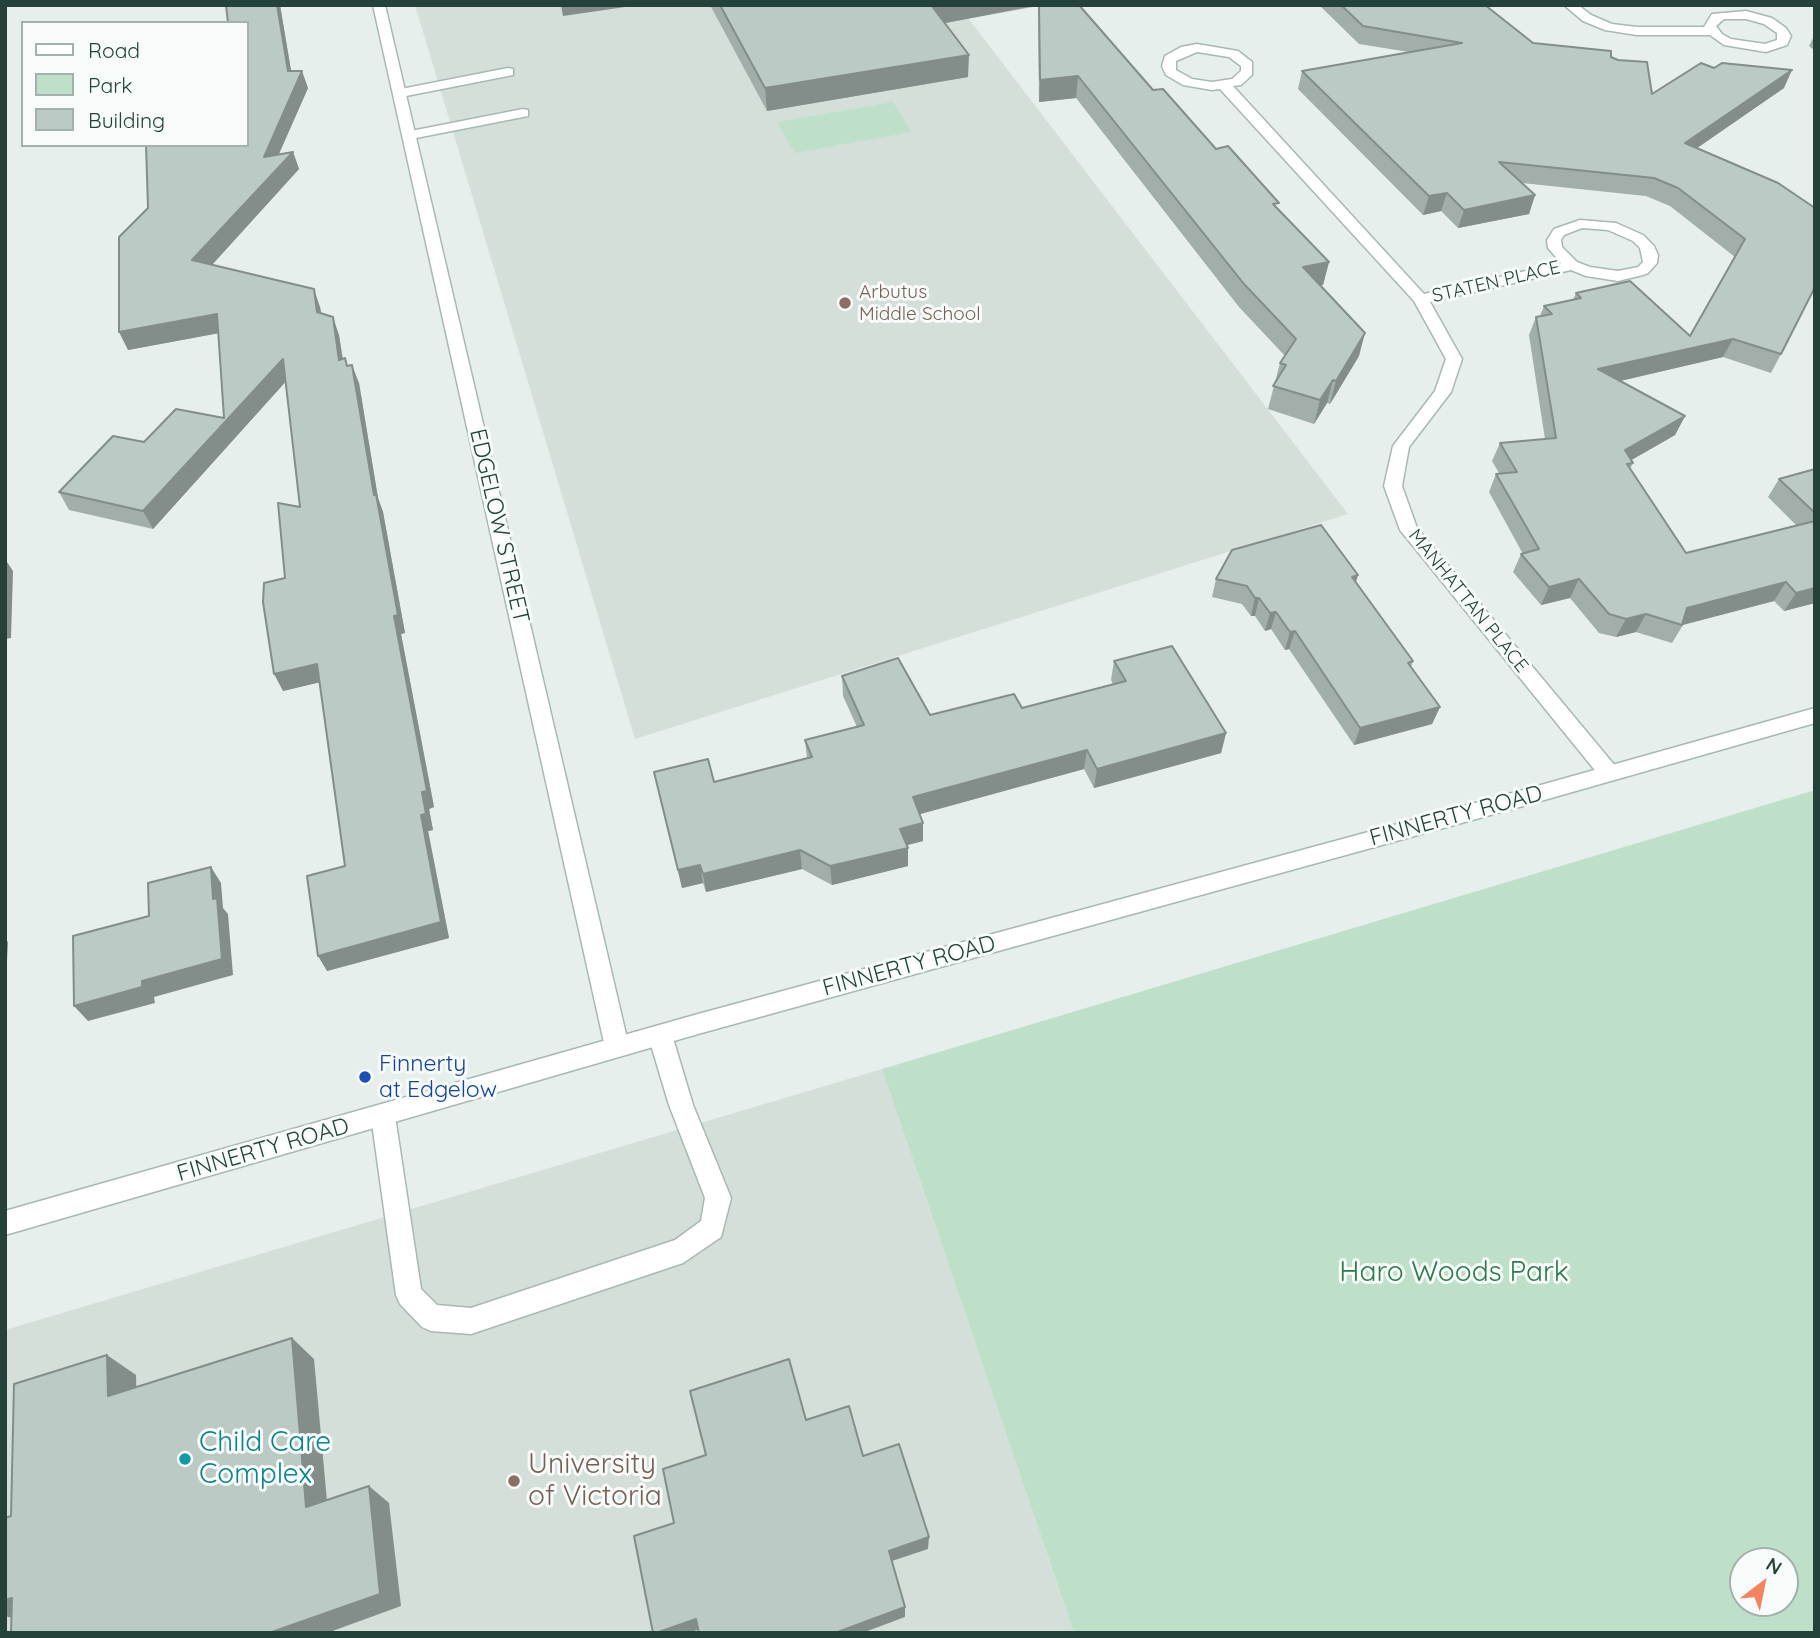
<!DOCTYPE html>
<html>
<head>
<meta charset="utf-8">
<style>
  body { margin:0 }
  #map { position:relative; width:1820px; height:1638px; overflow:hidden; background:#e6efeb; font-family:Quicksand,sans-serif }
  canvas { display:block }
  .frame { position:absolute; inset:0; border:7px solid #24423a; pointer-events:none }
  .legend { position:absolute; left:21px; top:21px; width:228px; height:126px; box-sizing:border-box; background:#f7fbf9; border:2px solid #a3b1ad; margin:0; padding:9px 12px; list-style:none; font-size:21px; color:#24423a }
  .legend li { display:flex; align-items:center; gap:14px; height:35px }
  .legend b { width:35px; border:2px solid #a3b1ad }
  .north { position:absolute; left:1729px; top:1547px; width:70px; height:70px; box-sizing:border-box; background:#f7fbf9; border:2px solid #a3b1ad; border-radius:50%; rotate:32deg; font-size:19px; font-weight:700; line-height:28px; text-align:center; color:#24423a }
  .north::after { content:''; display:block; margin:auto; width:24px; height:32px; background:#f4845f; clip-path:polygon(50% 0,100% 100%,50% 72%,0 100%) }
</style>
</head>
<body>
<div id="map">
<canvas width="1820" height="1638"></canvas>
<div class="frame"></div>
<ul class="legend">
<li><b style="height:9px;background:#fff"></b>Road</li>
<li><b style="height:19px;background:#bfe0c8"></b>Park</li>
<li><b style="height:19px;background:#bbcac4"></b>Building</li>
</ul>
<div class="north">N</div>
</div>
<script>
const ctx = document.querySelector('canvas').getContext('2d');
ctx.lineJoin = 'round';
function fillPath(path, color) {
  ctx.fillStyle = color;
  ctx.fill(path, 'evenodd');
}
function toPath(rows) {
  const path = new Path2D();
  for (const r of rows) {
    path.moveTo(r[0], r[1]);
    for (let i = 2; i < r.length; i += 2) path.lineTo(r[i], r[i + 1]);
  }
  return path;
}
function stroke(path, color, width, dash) {
  ctx.strokeStyle = color;
  ctx.lineWidth = width;
  ctx.lineCap = dash ? 'butt' : 'round';
  ctx.setLineDash(dash || []);
  ctx.stroke(path);
}
function label(font, color, halo, rows, align = 'center') {
  ctx.font = font + ' Quicksand,sans-serif';
  ctx.lineWidth = 6;
  ctx.setLineDash([]);
  ctx.textBaseline = 'middle';
  ctx.strokeStyle = halo;
  ctx.fillStyle = color;
  for (const [text, x, y, turn = 0] of rows) {
    ctx.save();
    ctx.translate(x, y);
    ctx.rotate((+turn || 0) * Math.PI / 180);
    ctx.textAlign = isNaN(turn) ? turn : align;
    if (halo) ctx.strokeText(text, 0, 0);
    ctx.fillText(text, 0, 0);
    ctx.restore();
  }
}
fillPath(toPath([
  [415,5,958,5,1348,514,635,739],
  [882,1069,1074,1633,5,1633,5,1330]
]), '#d4dfda');
fillPath(toPath([
  [893,102,912,132,795,153,777,122],
  [1815,790,1815,1633,1074,1633,882,1069],
  [1743,1561,1785,1561,1785,1603,1743,1603]
]), '#bfe0c8');
const service = toPath([
  [508,68,513,69,513,75,401,97,394,93,401,89,508,68],
  [523,109,528,110,528,116,411,139,404,135,411,131,523,109],
  [660,1025,668,1028,672,1035,693,1105,731,1198,721,1237,683,1263,471,1334,431,1331,422,1327,400,1304,396,1295,371,1116,374,1108,383,1105,392,1108,395,1116,421,1289,437,1305,471,1308,675,1240,701,1221,705,1198,669,1105,648,1035,652,1028,660,1025]
]);
const minor = toPath([
  [373,5,385,5,629,1047,625,1054,617,1057,609,1054,605,1047,373,5],
  [1564,5,1578,5,1591,15,1612,24,1637,27,1704,27,1712,14,1746,11,1772,18,1786,28,1791,36,1787,45,1766,52,1724,45,1710,35,1637,35,1605,30,1583,21,1564,5],
  [1724,19,1746,19,1764,24,1777,33,1777,40,1765,44,1731,39,1722,34,1716,26,1724,19],
  [1197,44,1238,51,1252,62,1252,75,1241,85,1233,86,1424,294,1561,263,1548,248,1547,240,1554,229,1580,220,1616,223,1643,235,1654,246,1658,255,1657,263,1648,273,1643,275,1618,281,1586,276,1571,270,1430,302,1462,359,1451,392,1409,447,1402,486,1417,528,1616,767,1619,773,1616,779,1609,781,1602,779,1400,530,1384,486,1393,446,1435,391,1446,359,1414,301,1220,89,1212,90,1183,85,1166,75,1162,66,1165,56,1181,47,1197,44],
  [1197,52,1229,57,1241,66,1241,71,1232,79,1212,82,1192,79,1176,70,1176,61,1197,52],
  [1582,228,1608,230,1633,241,1640,248,1643,262,1638,267,1618,271,1590,267,1577,262,1562,247,1561,240,1564,235,1582,228]
]);
const tertiary = toPath([
  [1815,708,1815,723,1523,806,698,1034,5,1235,5,1211,698,1014,1523,790,1815,708]
]);
stroke(service, '#a8b8b2', 3);
stroke(minor, '#a8b8b2', 3);
stroke(tertiary, '#a8b8b2', 3);
fillPath(service, '#fff');
fillPath(minor, '#fff');
fillPath(tertiary, '#fff');
fillPath(toPath([
  [280,5,291,71,308,88,279,154,293,152,299,169,212,265,320,307,321,313,339,335,343,359,345,358,348,366,359,383,378,498,383,512,405,633,401,634,434,807,429,809,433,830,428,831,449,938,327,971,345,866,320,682,283,691,285,578,300,507,285,382,153,529,69,510,59,492,144,442,224,418,219,333,128,350,247,145],
  [710,5,1079,5,1153,90,1278,209,1329,262,1323,285,1320,285,1359,356,1330,404,1327,403,1314,424,1268,409,1280,363,1285,356,1239,307,1076,98,1039,102,1038,6,945,23,968,77,767,111],
  [1319,5,1485,5,1533,43,1611,57,1652,94,1714,68,1784,88,1696,148,1778,183,1781,354,1771,373,1723,357,1620,381,1685,416,1675,435,1631,460,1633,463,1630,469,1686,553,1796,525,1768,497,1779,479,1815,469,1815,603,1784,611,1774,601,1683,625,1672,643,1636,632,1616,637,1599,633,1570,598,1541,605,1513,572,1521,554,1523,554,1489,492,1496,474,1499,473,1492,461,1500,443,1545,439,1529,335,1536,317,1540,316,1544,306,1573,300,1576,293,1690,336,1735,257,1670,206,1646,196,1522,183,1535,195,1529,214,1458,228,1441,211,1423,215,1298,89,1302,71,1409,52,1359,44],
  [1815,34,1815,51,1809,46],
  [1216,579,1356,582,1413,661,1411,667,1440,707,1432,724,1354,745,1289,649,1285,650,1271,629,1265,631,1255,616,1251,616,1242,604,1212,597],
  [1114,661,1226,733,1221,753,1094,788,1084,769,920,814,923,841,907,845,908,848,908,866,832,885,802,869,706,892,703,883,682,888,658,791,714,782,807,758,805,740,857,727,843,696,842,676,930,715,1022,708,1113,684,1111,680]
]), '#a1aea9');
fillPath(toPath([
  [277,5,280,5,294,88,288,71],
  [561,5,639,5,563,16],
  [931,5,1038,5,930,26],
  [969,55,968,77,767,111,765,88],
  [1792,70,1784,88,1677,162,1685,143],
  [302,71,308,88,270,174,264,157],
  [1078,76,1076,98,1039,102,1040,80],
  [293,152,299,169,200,278,192,260],
  [1447,193,1441,211,1423,215,1429,196],
  [1535,195,1529,214,1458,228,1464,210],
  [1329,262,1323,285,1298,290,1303,267],
  [314,289,320,307,324,330,317,312],
  [217,314,225,332,128,350,119,332],
  [333,317,339,335,345,378,339,360],
  [1365,333,1359,356,1330,404,1336,381],
  [1733,339,1723,357,1590,388,1598,369],
  [283,359,290,377,153,529,143,511],
  [352,365,359,383,378,498,383,512,405,633,401,634,434,807,429,809,433,830,428,831,449,938,327,971,318,956,421,815,422,792],
  [1333,380,1327,403,1314,424,1320,400],
  [1685,416,1675,435,1616,469,1625,450],
  [5,559,13,571,11,638,5,639],
  [1358,575,1353,593,1352,577],
  [1579,579,1570,598,1541,605,1549,587],
  [1786,582,1774,601,1682,625,1687,608],
  [1815,588,1815,603,1784,611,1796,593],
  [1255,598,1259,598,1255,616,1251,616],
  [1276,612,1271,629,1265,631,1270,613],
  [1646,614,1636,632,1616,637,1626,619],
  [1295,631,1289,649,1285,650,1290,632],
  [317,664,325,681,283,691,274,674],
  [1440,707,1432,724,1354,745,1360,728],
  [1226,733,1221,753,1094,788,1097,769],
  [1087,750,1084,769,913,816,913,797],
  [923,823,923,841,900,847,900,829],
  [908,848,908,866,832,885,830,866],
  [800,850,802,869,706,892,703,874],
  [700,865,703,883,682,888,678,870],
  [211,867,221,883,223,908,228,914,233,975,154,997,155,1003,88,1021,74,1006,142,981,213,899],
  [5,939,8,942,5,998],
  [292,1338,314,1359,329,1523,306,1507],
  [107,1355,136,1375,137,1415,108,1396],
  [369,1486,389,1503,401,1606,327,1633,269,1633],
  [929,1537,928,1549,889,1562,889,1551],
  [12,1598,19,1620,5,1616,5,1600],
  [905,1607,905,1617,862,1633,835,1633],
  [696,1619,702,1628,689,1633,656,1633]
]), '#838d89');
const building = toPath([
  [226,5,277,5,288,71,302,71,264,157,293,152,192,260,314,289,317,312,333,317,339,360,345,358,347,366,352,365,374,495,376,494,398,615,394,616,427,791,422,792,426,814,421,815,441,922,318,956,307,876,345,866,317,664,274,674,263,602,264,583,285,578,278,503,300,507,283,359,143,511,59,492,113,436,144,442,176,409,224,418,217,314,119,332,119,237,148,208,146,145,247,145,247,23,228,23,226,5],
  [720,5,931,5,969,55,765,88,720,5],
  [1039,5,1079,5,1153,90,1163,89,1216,149,1228,146,1279,203,1273,204,1329,262,1303,267,1365,333,1336,381,1333,380,1320,400,1273,386,1286,365,1280,363,1296,339,1244,284,1078,76,1040,80,1039,5],
  [1341,5,1485,5,1533,43,1611,51,1611,57,1618,60,1647,62,1652,94,1701,63,1714,68,1722,63,1792,70,1685,143,1778,183,1815,208,1815,287,1781,354,1733,339,1598,369,1685,416,1625,450,1633,463,1627,464,1686,553,1815,521,1815,588,1796,593,1786,582,1687,608,1682,625,1646,614,1626,619,1609,614,1579,579,1549,587,1521,554,1539,549,1496,474,1517,472,1500,443,1556,438,1536,317,1552,314,1544,306,1581,298,1576,293,1630,281,1690,336,1745,239,1678,188,1654,178,1499,162,1535,195,1464,210,1447,193,1429,196,1302,71,1462,43,1363,26,1341,5],
  [1815,469,1815,513,1779,479,1815,469],
  [1321,525,1358,575,1352,577,1413,661,1408,663,1440,707,1360,728,1295,631,1290,632,1276,612,1270,613,1259,598,1255,598,1247,586,1216,579,1232,550,1321,525],
  [1172,646,1226,733,1097,769,1087,750,913,797,923,823,900,829,908,848,830,866,800,850,703,874,700,865,678,870,654,772,708,759,714,782,812,757,805,740,864,725,842,676,898,658,930,715,1014,694,1022,708,1126,681,1114,661,1172,646],
  [211,867,213,899,217,898,222,959,142,981,142,987,74,1006,73,936,149,916,148,883,211,867],
  [292,1338,306,1507,369,1486,380,1594,269,1633,11,1633,12,1598,5,1600,5,1518,11,1516,14,1384,107,1355,108,1396,292,1338],
  [789,1359,806,1420,849,1406,863,1456,899,1444,929,1537,889,1551,905,1607,835,1633,699,1633,696,1619,656,1633,653,1633,634,1536,674,1523,663,1469,706,1455,690,1391,789,1359]
]);
fillPath(building, '#bbcac4');
stroke(building, '#838d89', 2);
for (const [x, y, r, color] of [
  [845,303,7,"#8d6e63"],
  [365,1077,7,"#1a4fb4"],
  [185,1459,7,"#0f9aa8"],
  [514,1481,7,"#8d6e63"]
]) {
  const dot = new Path2D();
  dot.arc(x, y, r, 0, 2 * Math.PI);
  ctx.fillStyle = color;
  ctx.fill(dot);
  stroke(dot, '#f7fbf9', 2.5);
}
label('19px', '#24423a', '#f7fbf9', [
  ["STATEN PLACE",1496,282,-13],
  ["MANHATTAN PLACE",1468,601,51]
]);
label('19px', '#785e54', '#f7fbf9', [
  ["Arbutus",859,292],
  ["Middle School",859,314]
], 'left');
label('23px', '#24423a', '#f7fbf9', [
  ["EDGELOW STREET",499,526,77],
  ["FINNERTY ROAD",1456,816,-15],
  ["FINNERTY ROAD",909,966,-15],
  ["FINNERTY ROAD",263,1150,-16]
]);
label('23px', '#164399', '#f7fbf9', [
  ["Finnerty",379,1064],
  ["at Edgelow",379,1090]
], 'left');
label('28px', '#2d7a4b', '#f7fbf9', [
  ["Haro Woods Park",1454,1273]
]);
label('28px', '#0d838f', '#f7fbf9', [
  ["Child Care",199,1443],
  ["Complex",199,1475]
], 'left');
label('28px', '#785e54', '#f7fbf9', [
  ["University",528,1465],
  ["of Victoria",528,1497]
], 'left');
</script>
</body>
</html>
